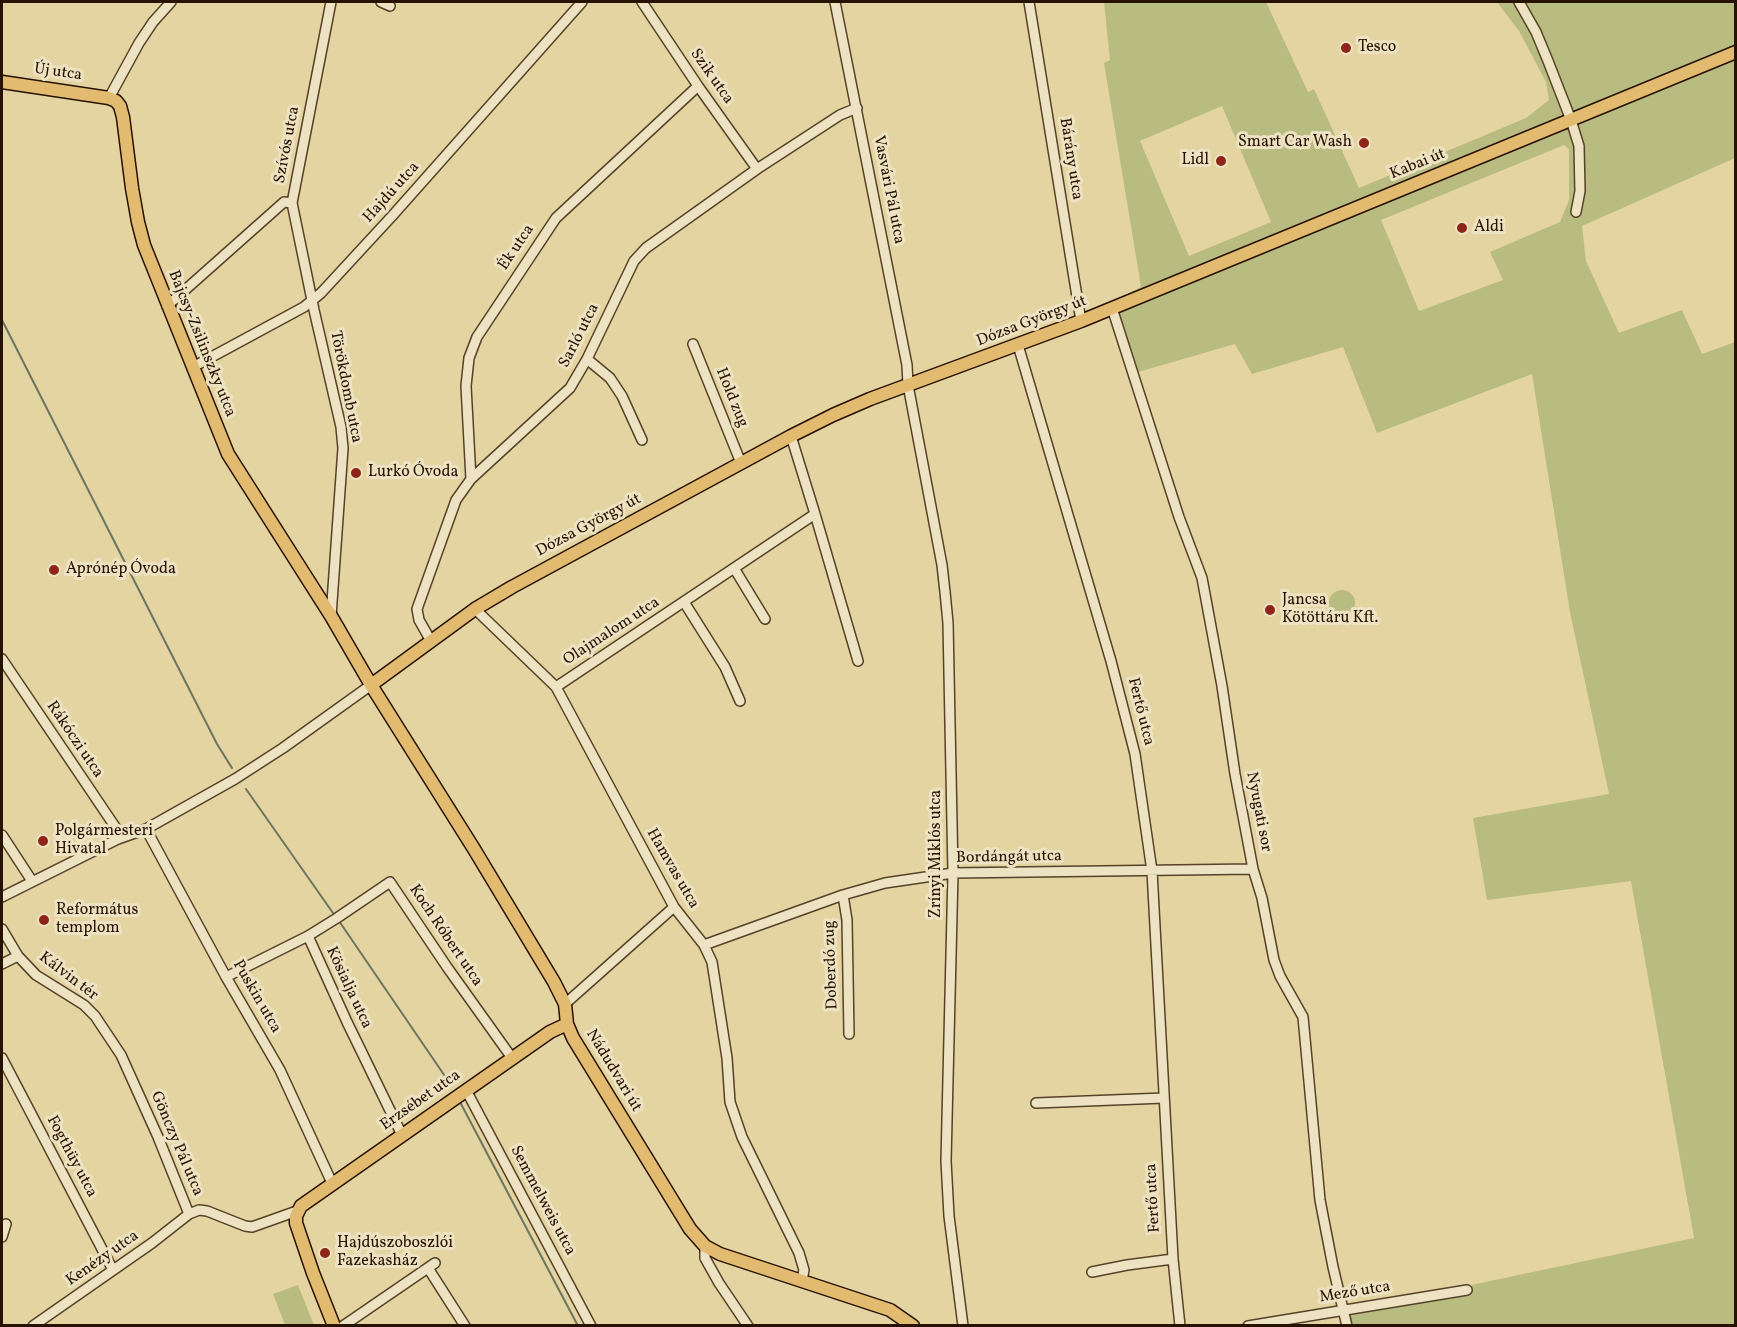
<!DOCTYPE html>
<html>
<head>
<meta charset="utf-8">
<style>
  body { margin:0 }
  #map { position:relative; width:1737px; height:1327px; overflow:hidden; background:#e4d4a1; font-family:Vollkorn,serif }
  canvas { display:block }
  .frame { position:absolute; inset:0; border:3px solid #271200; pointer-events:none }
</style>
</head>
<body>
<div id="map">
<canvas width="1737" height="1327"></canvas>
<div class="frame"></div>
</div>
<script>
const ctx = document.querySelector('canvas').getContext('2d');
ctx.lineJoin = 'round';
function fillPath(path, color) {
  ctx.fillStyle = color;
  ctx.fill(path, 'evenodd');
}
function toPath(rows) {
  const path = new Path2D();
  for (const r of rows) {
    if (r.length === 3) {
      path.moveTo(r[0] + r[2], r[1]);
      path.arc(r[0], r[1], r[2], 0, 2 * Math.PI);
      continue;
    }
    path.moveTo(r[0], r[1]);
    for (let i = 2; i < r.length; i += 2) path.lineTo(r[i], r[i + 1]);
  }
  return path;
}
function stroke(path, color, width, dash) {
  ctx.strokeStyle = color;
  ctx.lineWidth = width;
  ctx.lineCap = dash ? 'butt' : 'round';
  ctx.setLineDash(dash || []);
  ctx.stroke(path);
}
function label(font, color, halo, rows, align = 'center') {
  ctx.font = font + ' Vollkorn,serif';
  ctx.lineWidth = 6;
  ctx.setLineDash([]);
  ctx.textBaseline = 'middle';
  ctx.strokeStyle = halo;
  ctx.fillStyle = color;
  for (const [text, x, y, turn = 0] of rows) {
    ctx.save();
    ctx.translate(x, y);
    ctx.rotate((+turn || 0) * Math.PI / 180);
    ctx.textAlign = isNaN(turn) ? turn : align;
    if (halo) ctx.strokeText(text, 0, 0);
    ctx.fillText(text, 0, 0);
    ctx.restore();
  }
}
fillPath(toPath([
  [1104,2,1266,2,1308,92,1314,89,1359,188,1526,118,1549,100,1546,82,1519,31,1497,2,1735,2,1735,158,1582,226,1586,261,1619,333,1682,310,1702,354,1735,342,1735,1325,1352,1325,1348,1311,1694,1238,1631,881,1487,900,1473,818,1609,794,1570,612,1532,374,1377,433,1343,347,1252,374,1235,344,1138,372,1115,300,1141,287,1104,63,1110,60],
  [1222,106,1271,222,1189,256,1140,141],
  [1564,145,1569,149,1569,200,1560,222,1490,252,1503,280,1419,311,1381,220],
  [1342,603,13],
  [298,1285,314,1325,285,1325,273,1294]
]), '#b9bc81');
stroke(toPath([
  [2,320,217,744,232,768],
  [246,789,333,913],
  [339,921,451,1085],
  [460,1102,578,1326]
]), '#6a7661', 2);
const minor = toPath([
  [381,2,390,6],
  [642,2,698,86,757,169],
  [835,2,907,365,908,385,942,565,945,592,948,623,953,873,946,1161,949,1216,963,1326],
  [1029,2,1081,321],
  [1519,2,1536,32,1548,61,1571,120,1579,146,1580,191,1576,212],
  [109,98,139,43,153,22,171,2],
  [167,306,284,202,292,203],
  [1112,308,1179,517,1202,578,1222,686,1235,774,1253,869,1262,898,1274,960,1280,976,1303,1017,1320,1200,1333,1267,1347,1326],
  [693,344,741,463],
  [1018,345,1111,661,1135,754,1152,871,1173,1259,1180,1326],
  [587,359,610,378,622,396,642,440],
  [193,367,304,307,321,293,393,215,582,2],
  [791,436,815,514,858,661],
  [471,479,466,386,469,358,477,337,556,218,698,86],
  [734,568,765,619],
  [684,602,725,667,740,701],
  [475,609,556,687,674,907,704,945,712,962,727,1058,730,1102,742,1137,799,1253,804,1270,802,1280],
  [331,616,343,448,341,427,314,310,292,203,331,2],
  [431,641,419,620,417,609,456,500,471,479,570,388,587,359,634,261,646,248,757,169,840,115,857,108],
  [2,659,122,837],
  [556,687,815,514],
  [146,829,226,977,280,1070,332,1183],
  [2,835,32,881],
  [843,895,847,920,849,1034],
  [2,897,118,839,146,829,235,779,283,748,371,685],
  [2,929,18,956,36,975,84,1005,95,1016,121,1055,158,1137,189,1214],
  [308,936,347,1022,402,1135],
  [704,945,843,895,885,883,953,873,1253,869],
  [2,964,18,956],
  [226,977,308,936,337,918,390,882,447,967,512,1058],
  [565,1004,674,907],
  [2,1058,113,1270],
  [466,1090,591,1326],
  [1036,1103,1164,1098],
  [2,1237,6,1224],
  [705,1246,705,1258,719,1283,748,1326],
  [428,1268,465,1326],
  [1092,1272,1127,1265,1173,1259],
  [33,1326,152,1243,189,1214,199,1210,207,1211,245,1226,252,1227,297,1211],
  [343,1326,435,1263],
  [1248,1326,1467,1290]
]);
const major = toPath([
  [2,82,109,98,116,101,120,106,123,117,132,188,138,222,144,245,228,454,331,616,371,685,474,849,554,982,565,1004,567,1024,573,1038,690,1229,705,1246,720,1254,890,1310,913,1326],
  [371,685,475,609,512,587,791,436,833,415,870,399,1081,321,1736,52],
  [334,1326,313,1273,296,1223,296,1216,301,1206,550,1032,567,1024]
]);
stroke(minor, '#564228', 12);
stroke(major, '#271200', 15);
stroke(minor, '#ede3c2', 9);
stroke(major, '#e2ba70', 12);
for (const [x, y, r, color] of [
  [1346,48,6,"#8f2418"],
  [1364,143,6,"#8f2418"],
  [1221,161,6,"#8f2418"],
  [1462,228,6,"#8f2418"],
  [356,473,6,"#8f2418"],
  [54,570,6,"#8f2418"],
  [1270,610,6,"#8f2418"],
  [43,841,6,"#8f2418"],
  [44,920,6,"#8f2418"],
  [325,1253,6,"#8f2418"]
]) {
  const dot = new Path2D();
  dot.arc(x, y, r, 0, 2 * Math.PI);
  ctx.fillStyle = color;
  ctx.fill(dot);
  stroke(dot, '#ede3c2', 2);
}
label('16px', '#271200', '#ede3c2', [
  ["Tesco",1358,48],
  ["Smart Car Wash",1352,143,"right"],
  ["Lidl",1209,161,"right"],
  ["Aldi",1474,228],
  ["Lurkó Óvoda",368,473],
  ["Aprónép Óvoda",66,570],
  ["Jancsa",1282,601],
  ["Kötöttáru Kft.",1282,619],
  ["Polgármesteri",55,832],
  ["Hivatal",55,850],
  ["Református",56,911],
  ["templom",56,929],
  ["Hajdúszoboszlói",337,1244],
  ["Fazekasház",337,1262]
], 'left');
label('16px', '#271200', '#ede3c2', [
  ["Új utca",58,73,8],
  ["Szik utca",711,77,55],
  ["Szívós utca",288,145,-79],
  ["Bárány utca",1070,159,81],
  ["Kabai út",1418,165,-22],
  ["Vasvári Pál utca",888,190,79],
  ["Hajdú utca",392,193,-48],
  ["Ék utca",517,248,-56],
  ["Dózsa György út",1032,322,-21],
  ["Sarló utca",580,336,-63],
  ["Bajcsy-Zsilinszky utca",201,344,68],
  ["Törökdomb utca",345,387,79],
  ["Hold zug",731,398,68],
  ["Dózsa György út",589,526,-28],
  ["Olajmalom utca",612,632,-33],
  ["Fertő utca",1140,712,76],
  ["Rákóczi utca",74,740,56],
  ["Nyugati sor",1258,812,79],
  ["Zrínyi Miklós utca",937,854,-90],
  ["Bordángát utca",1009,858,-1],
  ["Hamvas utca",672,869,60],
  ["Koch Róbert utca",445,936,56],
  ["Doberdó zug",832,965,-92],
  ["Kálvin tér",68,977,37],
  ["Kösialja utca",348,988,65],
  ["Puskin utca",256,997,60],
  ["Nádudvari út",613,1071,59],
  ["Erzsébet utca",421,1101,-35],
  ["Gönczy Pál utca",176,1144,67],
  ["Fogthüy utca",71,1157,62],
  ["Fertő utca",1154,1198,-93],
  ["Semmelweis utca",542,1201,62],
  ["Kenézy utca",103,1259,-35],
  ["Mező utca",1355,1293,-9]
]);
</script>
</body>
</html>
